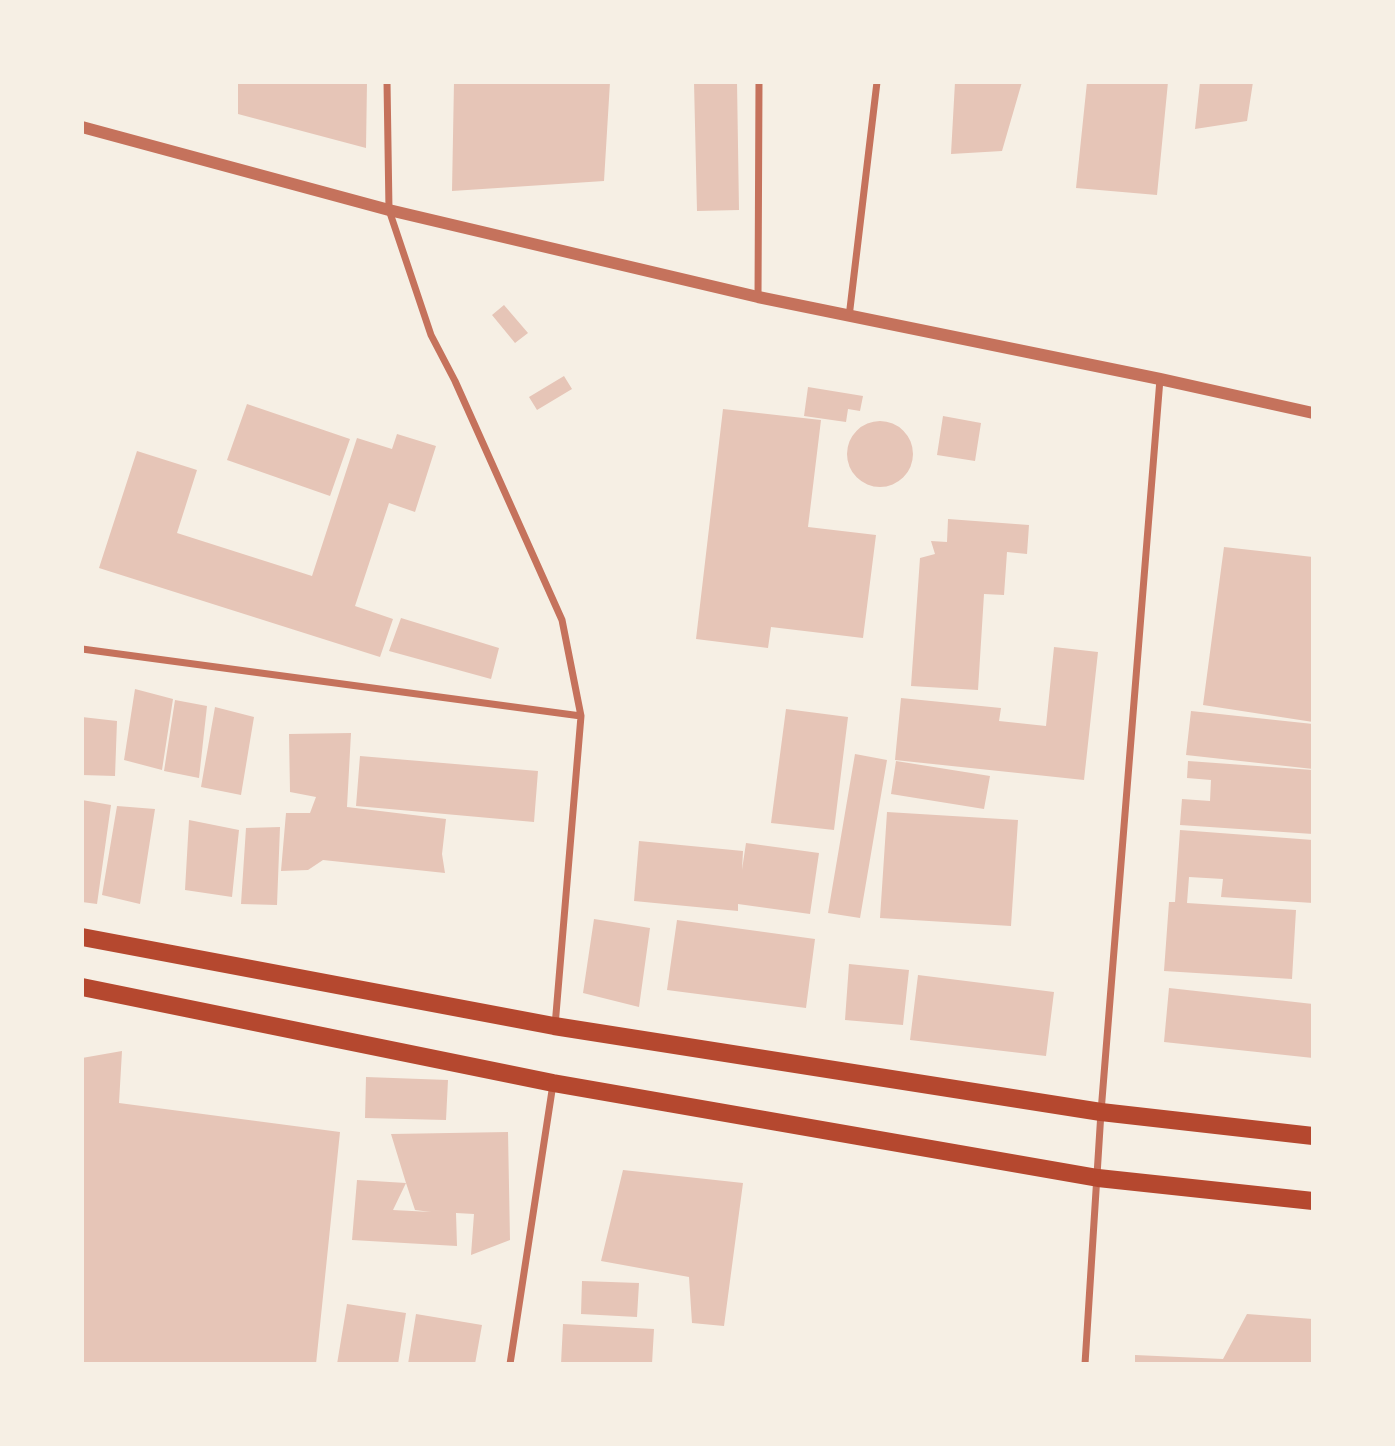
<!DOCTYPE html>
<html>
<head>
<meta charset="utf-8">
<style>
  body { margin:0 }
  #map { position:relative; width:1395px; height:1446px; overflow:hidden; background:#f6efe4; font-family:"PT Sans",sans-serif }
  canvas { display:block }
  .frame { position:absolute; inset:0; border:84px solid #f6efe4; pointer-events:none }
</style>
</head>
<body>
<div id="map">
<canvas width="1395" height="1446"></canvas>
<div class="frame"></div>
</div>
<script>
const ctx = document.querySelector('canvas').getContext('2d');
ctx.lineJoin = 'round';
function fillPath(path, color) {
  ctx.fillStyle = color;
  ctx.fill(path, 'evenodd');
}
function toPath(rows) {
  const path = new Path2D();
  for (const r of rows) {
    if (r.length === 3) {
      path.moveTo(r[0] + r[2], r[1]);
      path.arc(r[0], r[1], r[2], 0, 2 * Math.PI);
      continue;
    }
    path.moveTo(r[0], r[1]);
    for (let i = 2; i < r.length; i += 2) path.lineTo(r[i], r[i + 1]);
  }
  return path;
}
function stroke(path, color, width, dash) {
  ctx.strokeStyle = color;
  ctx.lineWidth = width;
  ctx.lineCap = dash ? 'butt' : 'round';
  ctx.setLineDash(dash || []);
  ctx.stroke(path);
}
fillPath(toPath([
  [238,82,367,82,366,148,238,114],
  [454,82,610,82,604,181,452,191],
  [694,82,737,82,739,210,697,211],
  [955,82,1022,82,1002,151,951,154],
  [1087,82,1168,82,1157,195,1076,188],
  [1200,82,1253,82,1247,121,1195,129],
  [504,305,528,333,515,343,492,315],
  [564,376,572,389,537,410,529,397],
  [808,387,863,396,860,411,848,409,846,422,804,416],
  [247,404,350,439,330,496,227,460],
  [723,409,821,420,808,527,876,535,863,638,771,627,768,648,696,639],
  [943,416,981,423,975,461,937,455],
  [880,454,33],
  [397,434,436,446,415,512,389,503,355,606,393,619,380,657,99,568,137,451,197,470,177,533,312,576,357,438,392,449],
  [948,519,1029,525,1027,554,1007,552,1004,595,984,594,978,690,911,686,920,558,935,554,931,541,947,542],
  [1224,547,1313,557,1313,722,1203,705],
  [401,618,499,648,491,679,389,651],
  [1054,647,1098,652,1084,780,895,760,901,698,1001,708,999,721,1046,726],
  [135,689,173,699,162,770,124,760],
  [175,700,207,706,199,778,164,771],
  [215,707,254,717,241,795,201,787],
  [786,709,848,717,834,830,771,823],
  [1191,711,1313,724,1313,769,1186,755],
  [82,717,117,721,115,776,82,775],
  [351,733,347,807,446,819,442,854,445,873,323,860,308,870,281,871,286,813,310,813,316,797,290,792,289,734],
  [855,754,887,760,860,918,828,913],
  [360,756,538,771,534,822,356,806],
  [896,761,990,776,984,809,891,794],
  [1188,761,1313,770,1313,834,1180,825,1182,799,1210,801,1211,780,1187,778],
  [82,800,111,805,97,904,82,902],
  [117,806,155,809,140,904,102,895],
  [887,812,1018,820,1011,926,880,918],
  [189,820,239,830,232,897,185,890],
  [280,827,277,905,241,904,246,828],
  [1180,830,1313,840,1313,903,1221,897,1223,879,1189,877,1187,903,1296,910,1292,979,1164,971,1169,902,1175,902],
  [639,841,743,851,742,870,746,843,819,853,810,914,738,904,738,911,634,901],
  [594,919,650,928,639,1007,583,993],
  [677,920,815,939,806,1008,667,990],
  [849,964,909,970,903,1025,845,1020],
  [918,975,1054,992,1046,1056,910,1040],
  [1169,988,1313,1004,1313,1058,1164,1042],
  [122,1051,119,1103,340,1132,316,1364,82,1364,82,1058],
  [366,1077,448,1080,446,1120,365,1118],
  [508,1132,510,1240,471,1255,474,1214,456,1213,457,1246,352,1240,357,1180,406,1183,391,1134],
  [406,1183,415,1210,431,1212,393,1210],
  [623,1170,743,1183,724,1326,692,1323,689,1277,601,1261],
  [582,1281,639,1283,637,1317,581,1314],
  [347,1304,406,1313,398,1364,337,1364],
  [416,1314,482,1325,475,1364,408,1364],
  [1247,1314,1313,1319,1313,1364,1135,1364,1135,1355,1223,1359],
  [563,1324,654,1329,652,1364,561,1364]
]), '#e6c5b7');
stroke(toPath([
  [387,82,389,210,431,335,455,381,562,620,581,716,555,1026],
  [758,297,759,82],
  [849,317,877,82],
  [82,649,581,716],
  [510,1364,553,1084],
  [1085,1364,1101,1112,1160,379]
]), '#c5725c', 7);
stroke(toPath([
  [82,127,389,210,758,297,1160,379,1313,413]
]), '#c5725c', 12);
stroke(toPath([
  [82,937,554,1026,1101,1112,1313,1136],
  [82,987,553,1083,1098,1178,1313,1201]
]), '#b5482f', 18);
</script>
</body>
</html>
